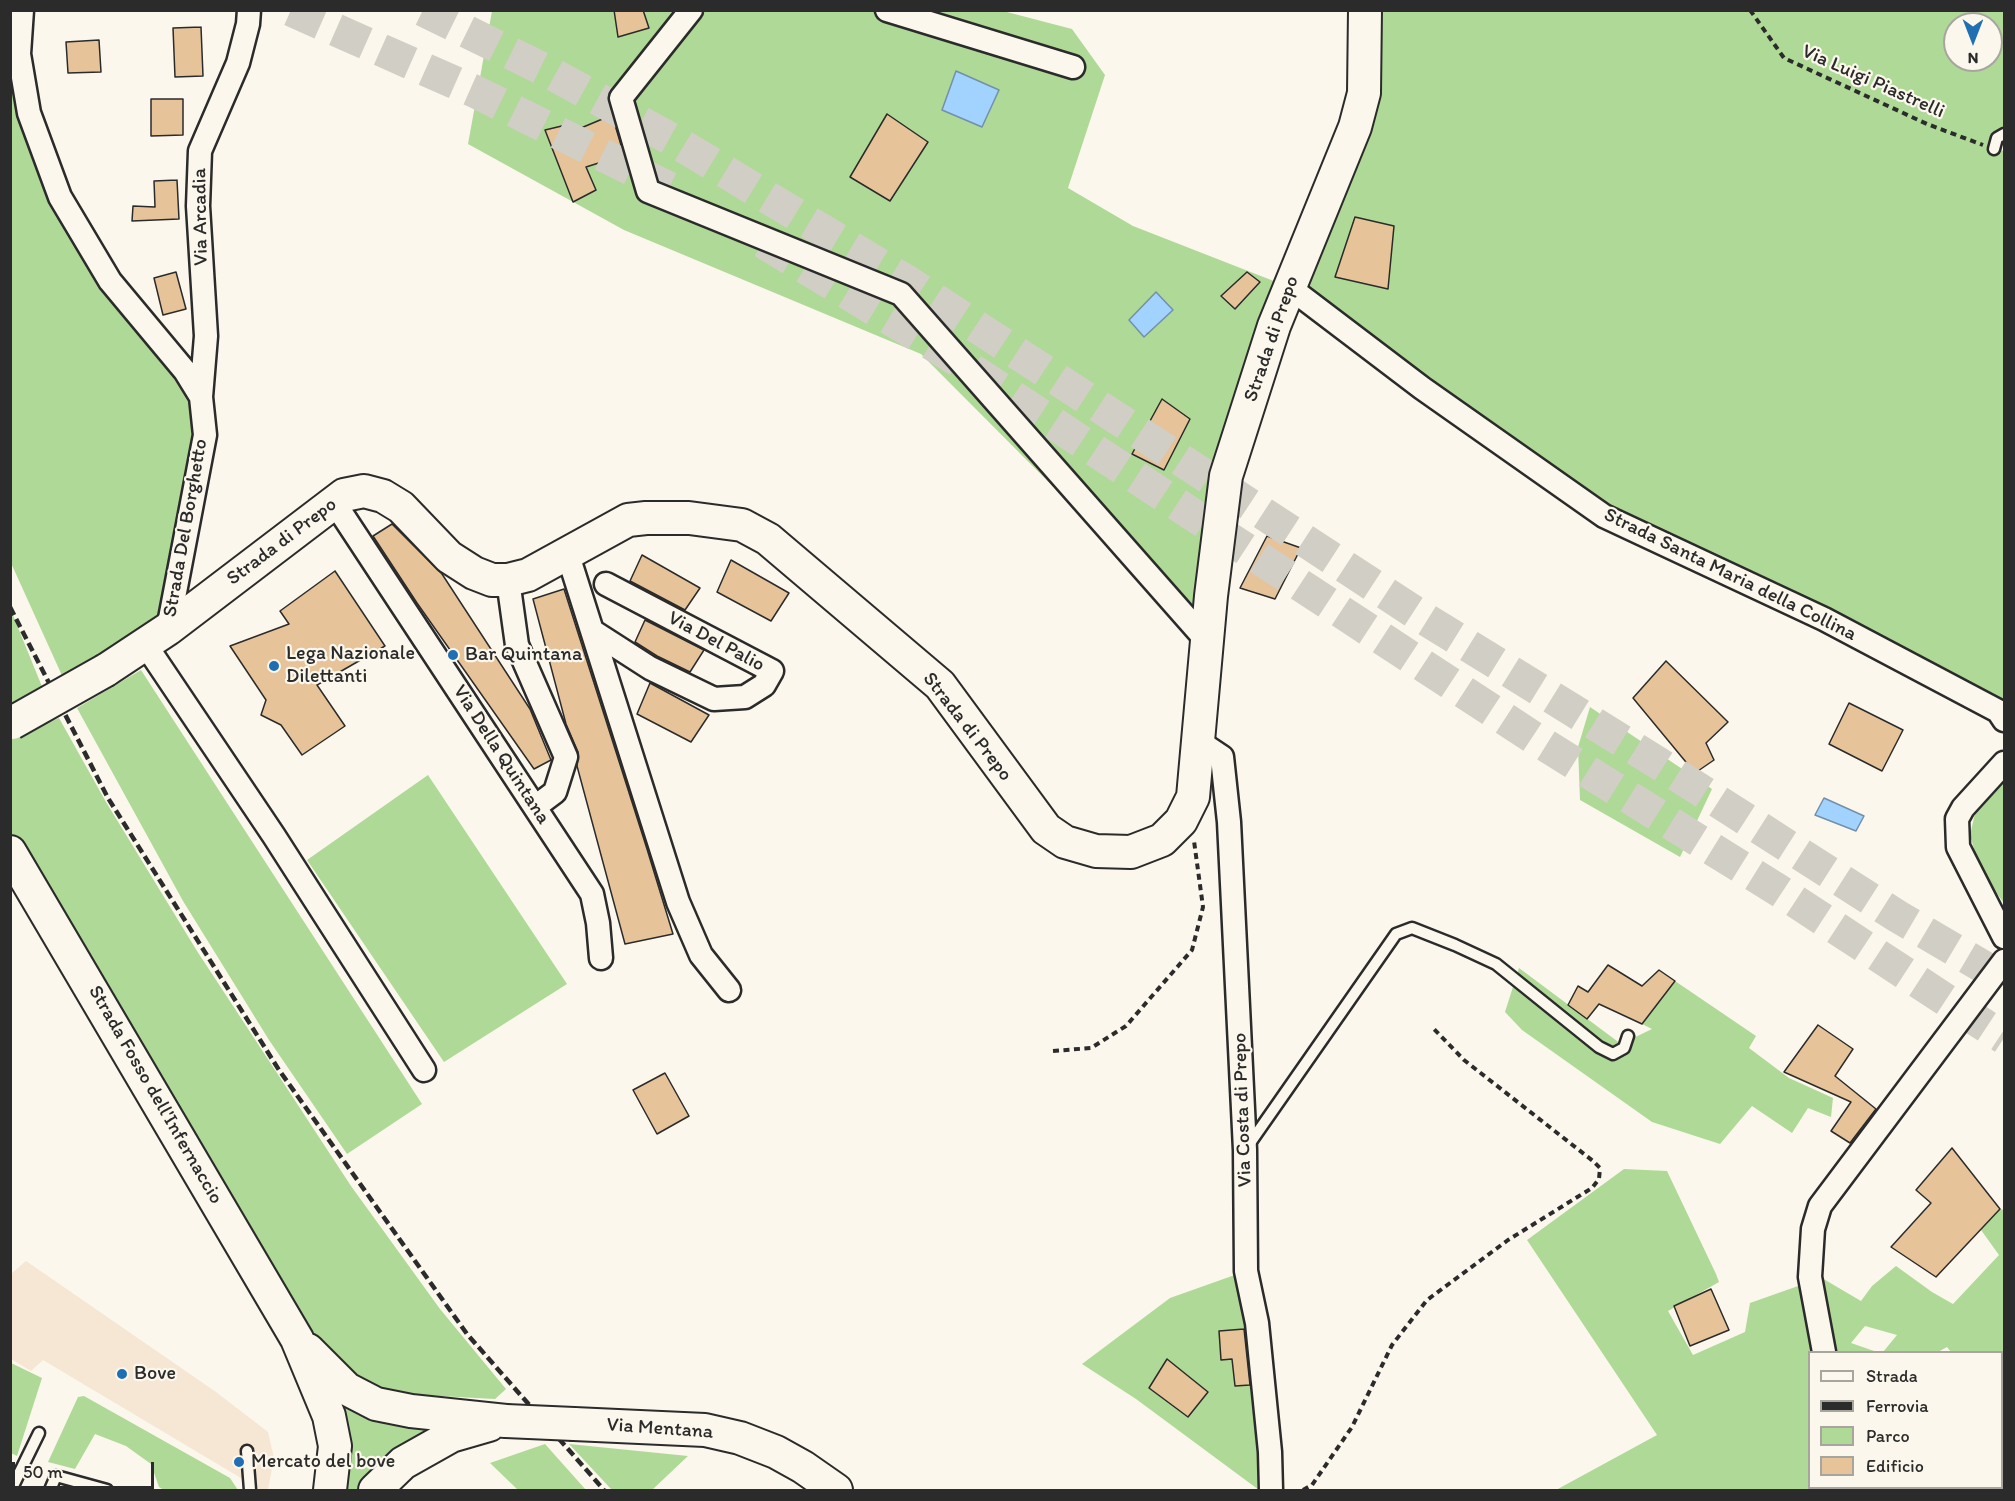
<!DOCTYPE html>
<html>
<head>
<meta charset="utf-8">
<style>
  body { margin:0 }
  #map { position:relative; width:2015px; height:1501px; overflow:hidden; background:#fbf7ec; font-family:Itim,sans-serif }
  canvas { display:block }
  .frame { position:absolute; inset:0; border:12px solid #2b2b2b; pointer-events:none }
  .legend { position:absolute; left:1808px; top:1351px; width:195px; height:138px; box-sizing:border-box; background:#fbf7ec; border:2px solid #a8a59f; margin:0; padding:8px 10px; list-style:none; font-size:18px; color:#2b2b2b }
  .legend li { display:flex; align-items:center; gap:12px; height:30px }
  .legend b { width:30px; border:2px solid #a8a59f }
  .north { position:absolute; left:1943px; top:12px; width:60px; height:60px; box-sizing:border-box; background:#fbf7ec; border:2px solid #a8a59f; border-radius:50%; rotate:180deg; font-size:16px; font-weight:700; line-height:24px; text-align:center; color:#2b2b2b }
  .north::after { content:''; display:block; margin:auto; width:21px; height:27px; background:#1f6fb2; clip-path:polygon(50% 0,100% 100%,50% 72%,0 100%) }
  .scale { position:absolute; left:12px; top:1462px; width:142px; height:27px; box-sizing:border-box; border:3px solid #2b2b2b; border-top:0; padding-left:8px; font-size:18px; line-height:21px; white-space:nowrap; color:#2b2b2b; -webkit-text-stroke:4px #fbf7ec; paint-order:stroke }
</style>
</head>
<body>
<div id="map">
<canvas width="2015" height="1501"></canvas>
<div class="frame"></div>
<ul class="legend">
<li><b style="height:8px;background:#fbf7ec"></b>Strada</li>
<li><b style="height:8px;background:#2b2b2b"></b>Ferrovia</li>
<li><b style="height:16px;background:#afd996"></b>Parco</li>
<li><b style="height:16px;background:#e6c398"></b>Edificio</li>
</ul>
<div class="north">N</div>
<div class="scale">50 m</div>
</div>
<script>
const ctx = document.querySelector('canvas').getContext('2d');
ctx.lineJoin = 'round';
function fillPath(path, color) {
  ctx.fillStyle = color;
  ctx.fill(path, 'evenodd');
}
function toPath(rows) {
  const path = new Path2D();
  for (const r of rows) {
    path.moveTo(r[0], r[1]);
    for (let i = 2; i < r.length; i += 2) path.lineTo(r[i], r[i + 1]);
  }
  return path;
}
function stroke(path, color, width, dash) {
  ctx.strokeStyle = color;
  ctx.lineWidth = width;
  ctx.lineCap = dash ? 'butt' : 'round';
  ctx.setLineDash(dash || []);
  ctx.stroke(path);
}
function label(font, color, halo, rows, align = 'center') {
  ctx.font = font + ' Itim,sans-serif';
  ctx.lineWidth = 4.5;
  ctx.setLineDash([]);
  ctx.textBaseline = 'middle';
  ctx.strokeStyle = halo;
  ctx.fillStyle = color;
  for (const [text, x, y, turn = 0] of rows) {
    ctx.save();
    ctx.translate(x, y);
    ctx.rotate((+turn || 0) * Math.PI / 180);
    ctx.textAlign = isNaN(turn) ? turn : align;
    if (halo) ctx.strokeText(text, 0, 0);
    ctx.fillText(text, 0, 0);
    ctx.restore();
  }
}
fillPath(toPath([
  [26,1261,216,1392,268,1432,274,1458,268,1490,261,1490,43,1360,31,1371,11,1359,11,1274]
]), '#f5e7d3');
fillPath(toPath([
  [10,11,22,11,19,54,60,197,201,397,168,629,69,691,11,563],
  [492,11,1003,11,1072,29,1105,75,1068,188,1133,226,1289,287,1355,127,1365,11,2004,11,2004,128,1990,137,1994,149,2004,151,2004,720,1604,516,1289,287,1274,326,1207,641,921,354,624,230,468,144],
  [1955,24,1991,24,1991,60,1955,60],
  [10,608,43,689,10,710],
  [141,670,422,1104,347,1154,269,1040,183,901,77,708],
  [1590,707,1712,789,1680,857,1580,800,1578,747],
  [59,718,106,802,197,951,351,1186,440,1309,506,1389,495,1399,365,1392,282,1301,11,842,10,738],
  [428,775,567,984,444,1062,307,860],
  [2004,779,2004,903,1981,873,1970,835,1977,805],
  [1519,968,1621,1044,1652,1029,1642,1024,1675,981,1756,1036,1749,1048,1789,1078,1833,1098,1831,1117,1808,1108,1792,1133,1752,1106,1720,1144,1652,1122,1522,1030,1505,1012],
  [1624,1169,1667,1171,1716,1274,1719,1282,1668,1311,1693,1355,1745,1332,1750,1303,1801,1285,1817,1352,1810,1352,1810,1488,1855,1488,1856,1490,1556,1490,1657,1435,1527,1240],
  [2000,1209,2004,1210,2004,1490,1874,1490,1870,1488,2002,1488,2002,1352,1951,1352,1947,1347,1938,1352,1883,1352,1897,1335,1865,1326,1851,1343,1877,1352,1828,1352,1815,1274,1861,1301,1872,1286,1896,1266,1932,1292,1953,1304,1999,1255,1981,1230],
  [1246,1271,1271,1490,1259,1490,1136,1399,1082,1364,1170,1298],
  [11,1363,42,1378,17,1456,11,1453],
  [329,1391,459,1425,362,1490,339,1490],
  [84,1396,230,1478,238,1490,164,1490,159,1487,151,1464,126,1446,95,1434,75,1469,48,1462,78,1397],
  [545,1444,586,1490,518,1490,490,1463],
  [569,1444,688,1456,652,1490,612,1490]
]), '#afd996');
const water = toPath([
  [956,71,999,90,982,127,942,110,956,71],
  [1156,292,1173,310,1144,337,1129,320,1156,292],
  [1824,798,1864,816,1856,831,1815,815,1824,798]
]);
fillPath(water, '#a2d3ff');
stroke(water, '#7290aa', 1.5);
const building = toPath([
  [614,10,643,10,649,28,618,37,614,10],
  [201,27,203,76,175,77,173,28,201,27],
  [99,40,101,72,68,73,66,42,99,40],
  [151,99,183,99,183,135,151,136,151,99],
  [887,114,928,142,890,201,850,177,887,114],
  [612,115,624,155,586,167,596,190,573,202,545,130,566,125,569,133,612,115],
  [177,180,179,219,132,221,133,206,155,207,154,181,177,180],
  [1355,217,1394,226,1388,289,1335,277,1355,217],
  [176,272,186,309,163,315,154,278,176,272],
  [1247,272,1260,282,1235,309,1221,296,1247,272],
  [1162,399,1190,419,1164,470,1132,454,1162,399],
  [392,524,442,574,530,709,551,760,534,769,417,603,373,536,392,524],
  [1267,536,1301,548,1275,599,1240,588,1267,536],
  [642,555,700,588,685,610,630,581,642,555],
  [731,560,789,593,771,621,717,592,731,560],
  [335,571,385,646,317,685,345,726,302,755,281,725,261,715,266,700,230,646,289,624,280,611,335,571],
  [564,589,647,849,673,934,625,944,577,766,578,752,566,724,533,599,564,589],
  [645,620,704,650,690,672,657,656,635,642,645,620],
  [1666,661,1728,722,1706,743,1714,760,1695,773,1633,698,1666,661],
  [650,683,709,715,691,742,637,714,650,683],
  [1849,703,1903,730,1882,771,1829,744,1849,703],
  [1608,965,1642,986,1659,970,1675,981,1642,1024,1599,1004,1587,1019,1568,1005,1578,986,1588,992,1608,965],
  [1818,1025,1853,1049,1835,1076,1876,1109,1850,1143,1831,1131,1851,1102,1784,1072,1818,1025],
  [665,1073,689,1116,657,1134,633,1090,665,1073],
  [1952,1148,2000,1209,1936,1277,1891,1247,1931,1203,1916,1190,1952,1148],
  [1711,1289,1729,1330,1690,1346,1674,1306,1711,1289],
  [1244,1329,1250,1385,1235,1386,1232,1359,1221,1360,1219,1331,1244,1329],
  [1167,1359,1208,1392,1188,1417,1149,1388,1167,1359]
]);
fillPath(building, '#e6c398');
stroke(building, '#2b2b2b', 1.5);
stroke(toPath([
  [291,10,476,92,669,188],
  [423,10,547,71,671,139,908,282,1422,617,1658,763,1897,916,2004,979],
  [763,242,940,349,1537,740,1778,890,2004,1038]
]), '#d1cec5', 33, [33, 16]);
const lane = toPath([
  [1994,149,1997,138,2004,134],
  [1248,1146,1396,934,1412,928,1455,945,1496,964,1599,1047,1613,1054,1624,1048,1628,1036],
  [247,1451,250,1490],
  [11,1490,39,1433],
  [50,1490,56,1476,107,1490]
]);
const street = toPath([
  [22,10,19,54,29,113,60,197,110,281,185,371,201,397,205,435,168,629],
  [691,10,621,98,648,191,901,294,1207,641],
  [887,10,1073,67],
  [1289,287,1422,388,1604,516,1824,619,1998,711,2004,720],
  [201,397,206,336,198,206,200,151,238,63,248,24,249,10],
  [334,502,592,894,598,923,601,958],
  [567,552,678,902,701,955,729,990],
  [508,580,517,645,566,757,555,792,535,807],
  [594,632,650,668,714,699,745,697,764,685,772,671,606,584],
  [145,644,274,836,424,1070],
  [1198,741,1222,757,1229,822,1245,1150,1246,1271,1257,1323,1270,1452,1271,1490],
  [2004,763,1963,808,1957,819,1958,847,2004,937],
  [1824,1352,1810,1277,1813,1229,1820,1206,2004,961],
  [1869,1488,1873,1490]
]);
const secondary = toPath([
  [106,670,168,629,344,495,364,491,383,496,401,507,449,557,474,573,492,580,508,580,528,575,628,520,646,518,689,518,742,525,768,539,940,685,1046,829,1065,842,1096,851,1131,852,1162,840,1181,821,1193,797,1211,596,1226,476,1274,326,1355,127,1364,93,1365,10],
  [10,852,297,1339,329,1416,335,1446,330,1490],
  [308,1350,347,1389,376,1404,411,1411,506,1421],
  [574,1424,705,1430,740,1438,776,1452,803,1467,836,1490],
  [375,1490,403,1463,451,1436,489,1425]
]);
stroke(lane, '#2b2b2b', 15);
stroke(street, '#2b2b2b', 27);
stroke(secondary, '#2b2b2b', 36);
stroke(toPath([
  [1750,10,1784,58,1927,124,1983,145],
  [1053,1051,1091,1048,1126,1026,1192,950,1203,907,1194,841],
  [1303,1490,1312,1485,1352,1427,1392,1345,1427,1300,1508,1240,1592,1188,1599,1179,1600,1168,1593,1161,1464,1060,1434,1029]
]), '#2b2b2b', 4, [6, 4.5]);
stroke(lane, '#fbf7ec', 10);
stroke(street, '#fbf7ec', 22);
stroke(secondary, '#fbf7ec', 32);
stroke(toPath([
  [10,607,108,798,279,1070,467,1334,604,1490]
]), '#2b2b2b', 4.5, [9, 4.5]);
const secondaryBridge = toPath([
  [12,723,106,670],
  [506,1421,574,1424]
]);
stroke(secondaryBridge, '#2b2b2b', 36, []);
stroke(secondaryBridge, '#fbf7ec', 32);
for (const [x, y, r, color] of [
  [453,655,6,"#1f6fb2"],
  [274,666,6,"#1f6fb2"],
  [122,1374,6,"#1f6fb2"],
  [239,1462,6,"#1f6fb2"]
]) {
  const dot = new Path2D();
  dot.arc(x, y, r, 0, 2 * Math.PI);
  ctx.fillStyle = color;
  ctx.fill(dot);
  stroke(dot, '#fbf7ec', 2);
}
label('20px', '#2b2b2b', '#fbf7ec', [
  ["Via Luigi Piastrelli",1873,82,24],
  ["Via Arcadia",201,217,-91],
  ["Strada di Prepo",1272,339,-71],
  ["Strada Del Borghetto",186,528,-80],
  ["Strada di Prepo",282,542,-37],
  ["Strada Santa Maria della Collina",1730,575,26],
  ["Via Del Palio",716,642,28],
  ["Strada di Prepo",967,727,52],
  ["Via Della Quintana",501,755,57],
  ["Strada Fosso dell'Infernaccio",155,1095,60],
  ["Via Costa di Prepo",1243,1110,-92],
  ["Via Mentana",660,1429,4]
]);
label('20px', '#2b2b2b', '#fbf7ec', [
  ["Lega Nazionale",286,654],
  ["Dilettanti",286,677],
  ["Bar Quintana",465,655],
  ["Bove",134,1374],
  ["Mercato del bove",251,1462]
], 'left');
</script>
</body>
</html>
